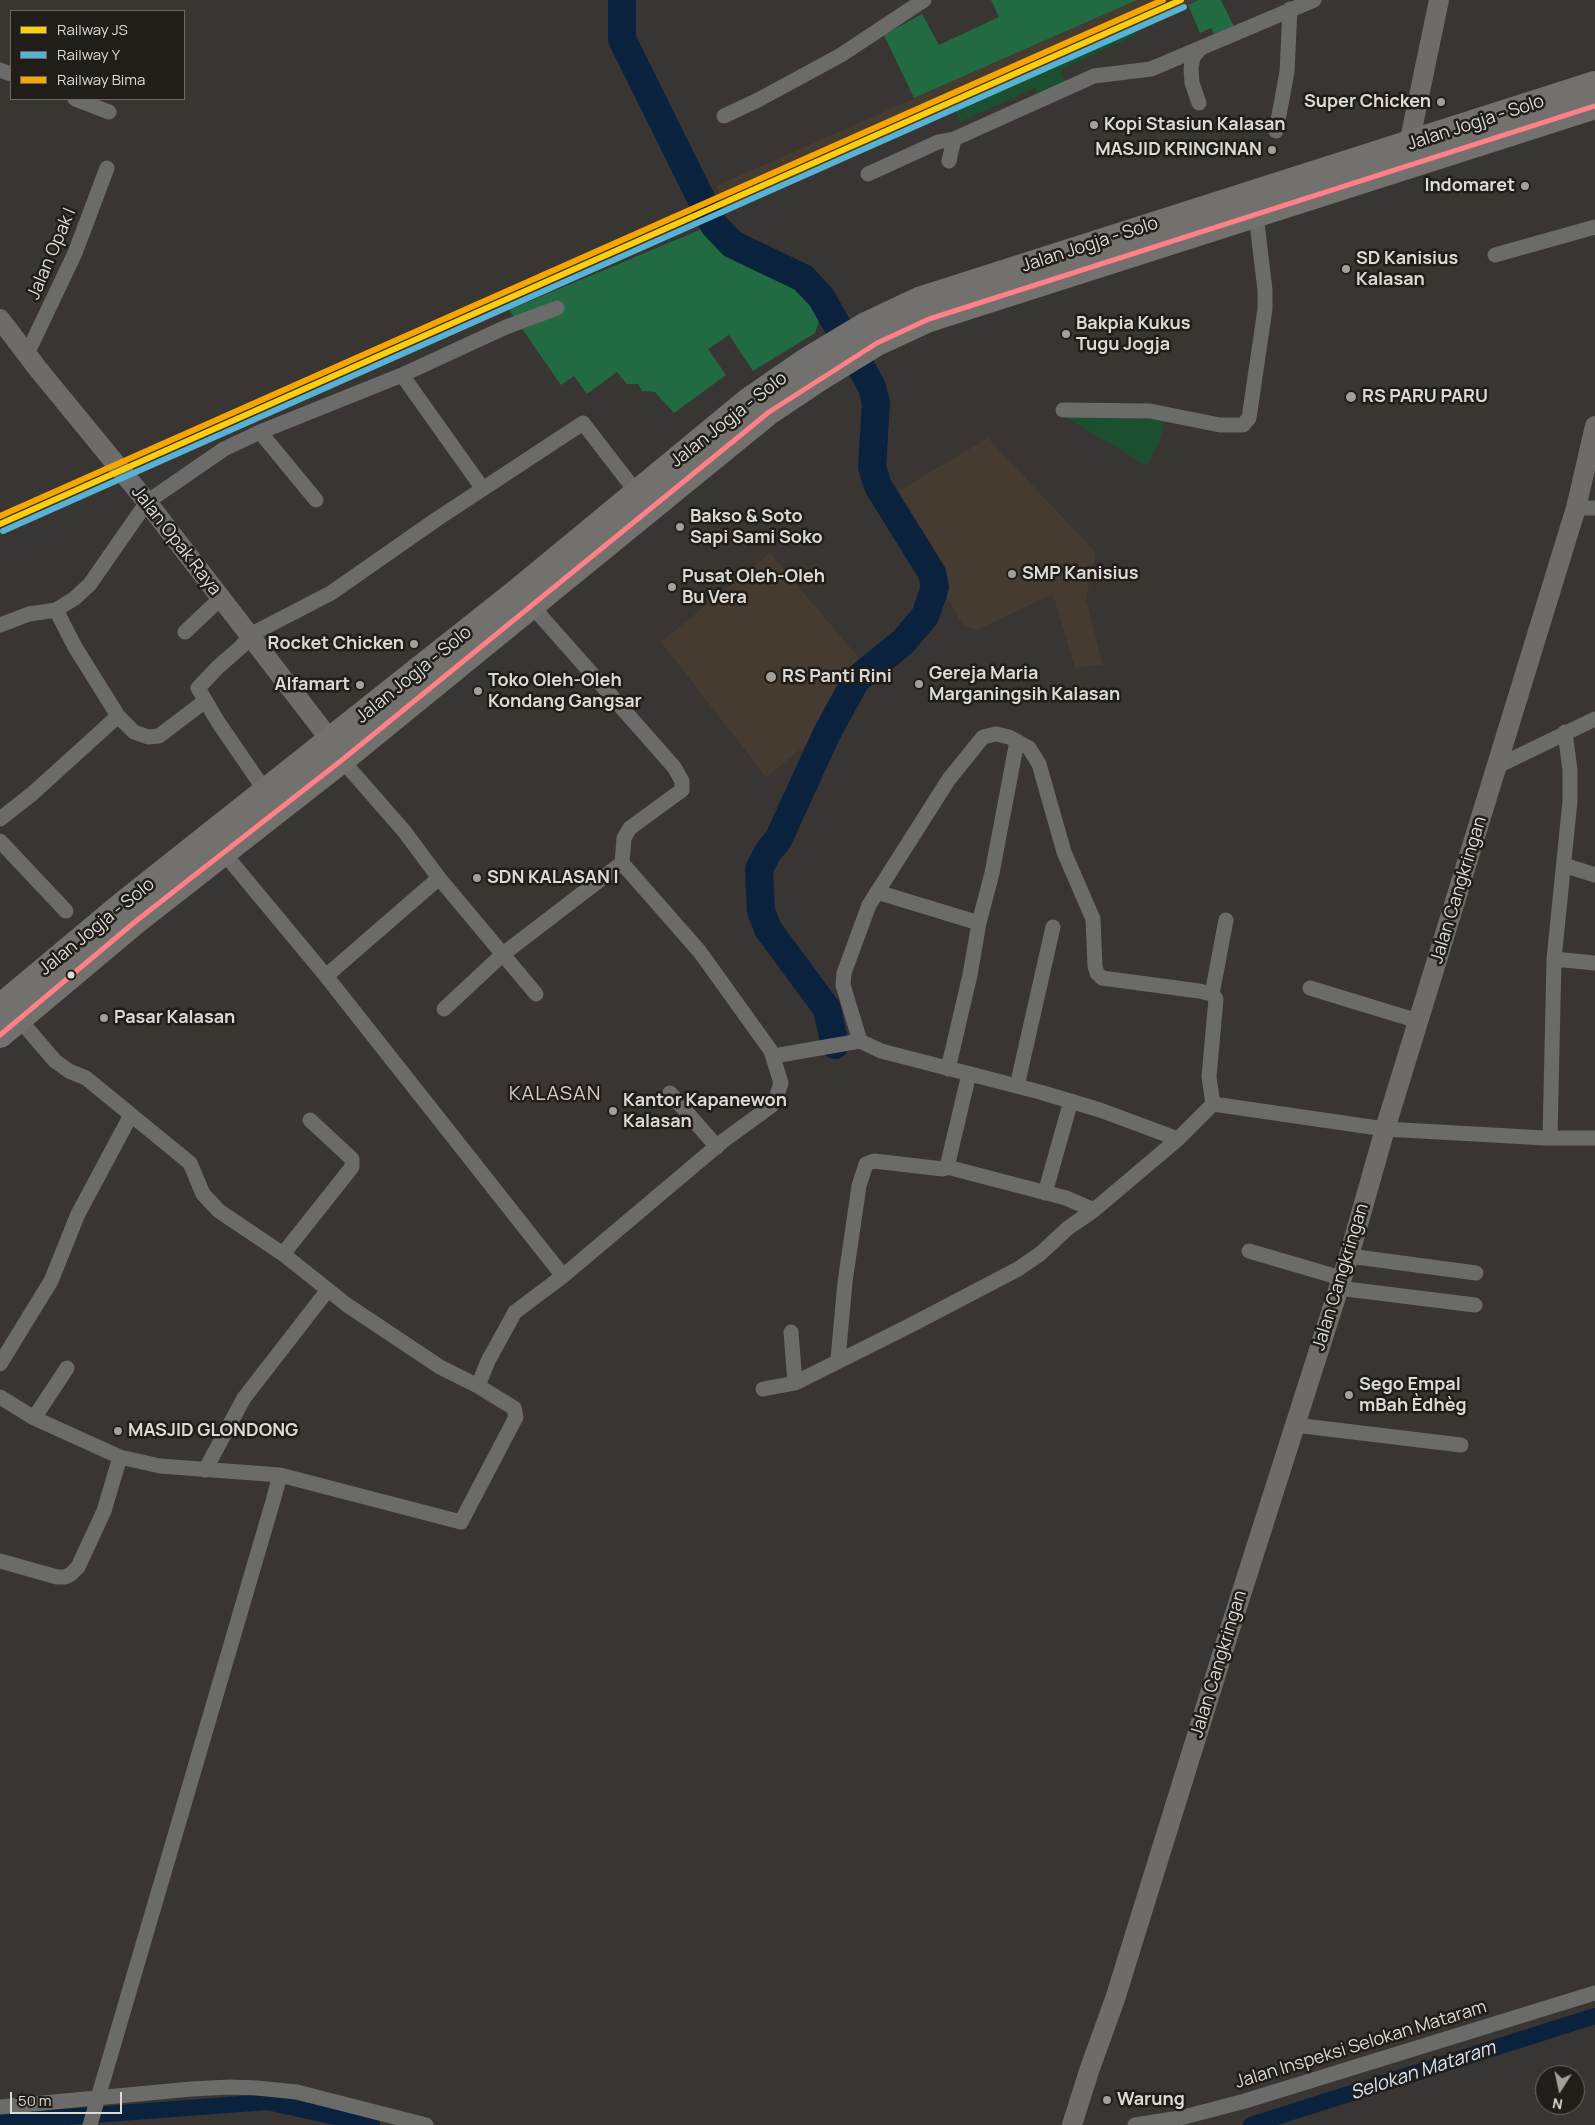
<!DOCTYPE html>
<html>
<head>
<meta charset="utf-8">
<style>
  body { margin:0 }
  #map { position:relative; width:1595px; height:2125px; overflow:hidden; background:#383532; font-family:Manrope,sans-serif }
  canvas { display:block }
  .legend { position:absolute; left:10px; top:10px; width:175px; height:90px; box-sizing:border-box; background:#211e1a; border:1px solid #6c6964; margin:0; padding:6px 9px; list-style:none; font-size:15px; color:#ddd9d4 }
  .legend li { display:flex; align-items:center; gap:10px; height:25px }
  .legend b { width:25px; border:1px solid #6c6964 }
  .north { position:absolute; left:1535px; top:2065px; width:50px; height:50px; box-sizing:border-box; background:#211e1a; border:1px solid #6c6964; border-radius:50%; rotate:190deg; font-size:14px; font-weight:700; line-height:20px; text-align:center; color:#ddd9d4 }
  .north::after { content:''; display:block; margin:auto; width:18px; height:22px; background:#a3a09b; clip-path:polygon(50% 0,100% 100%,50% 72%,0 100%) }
  .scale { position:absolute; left:10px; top:2092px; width:112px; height:22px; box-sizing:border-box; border:2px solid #ddd9d4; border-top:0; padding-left:6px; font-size:15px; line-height:18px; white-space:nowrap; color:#ddd9d4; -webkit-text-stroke:4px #211e1a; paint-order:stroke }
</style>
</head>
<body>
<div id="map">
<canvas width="1595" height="2125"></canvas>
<ul class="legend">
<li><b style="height:6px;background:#fcce0d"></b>Railway JS</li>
<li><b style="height:6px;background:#58b2d3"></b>Railway Y</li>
<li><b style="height:6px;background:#f7a600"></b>Railway Bima</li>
</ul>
<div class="north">N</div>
<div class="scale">50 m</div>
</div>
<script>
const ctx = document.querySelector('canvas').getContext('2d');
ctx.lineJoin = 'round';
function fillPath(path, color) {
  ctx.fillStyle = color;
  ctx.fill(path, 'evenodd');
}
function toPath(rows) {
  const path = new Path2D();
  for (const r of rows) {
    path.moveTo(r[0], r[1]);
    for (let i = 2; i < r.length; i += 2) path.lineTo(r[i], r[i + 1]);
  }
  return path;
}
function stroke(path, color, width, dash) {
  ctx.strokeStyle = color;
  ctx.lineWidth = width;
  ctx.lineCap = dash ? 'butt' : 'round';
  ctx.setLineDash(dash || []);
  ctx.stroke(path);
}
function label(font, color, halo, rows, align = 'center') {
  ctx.font = font + ' Manrope,sans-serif';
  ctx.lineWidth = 5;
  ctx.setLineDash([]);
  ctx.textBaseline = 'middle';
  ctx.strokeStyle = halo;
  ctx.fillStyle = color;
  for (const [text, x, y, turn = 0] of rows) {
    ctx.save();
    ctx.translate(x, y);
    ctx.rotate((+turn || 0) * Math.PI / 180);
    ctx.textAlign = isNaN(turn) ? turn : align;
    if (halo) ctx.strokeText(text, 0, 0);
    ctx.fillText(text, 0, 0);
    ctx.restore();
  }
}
fillPath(toPath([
  [1137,0,1199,0,955,110,726,209,716,186],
  [988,438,1096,553,1086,599,1103,665,1075,668,1053,594,977,630,963,626,890,496],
  [770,553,864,664,846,689,835,709,830,726,766,777,661,642]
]), '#463b30');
fillPath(toPath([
  [1135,29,1138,34,1061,70,1067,84,1040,97,1035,88,960,122,955,110],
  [1065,417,1165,417,1160,440,1147,466]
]), '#1b4f30');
fillPath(toPath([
  [991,0,1137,0,914,98,884,35,922,14,939,45,999,17],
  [1199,0,1221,0,1235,29,1216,38,1211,28,1200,33,1188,5],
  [716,223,722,223,728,226,741,244,778,268,808,295,810,294,816,298,823,308,815,333,753,371,729,335,708,349,726,375,674,413,655,392,642,391,638,384,627,384,617,372,587,394,574,376,561,385,509,310]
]), '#226b42');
stroke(toPath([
  [0,2122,267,2102,372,2125],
  [1251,2125,1595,2016]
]), '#0a223e', 16);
stroke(toPath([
  [622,0,622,39,714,225,732,244,803,278,821,297,872,387,876,403,872,467,878,486,932,573,935,587,925,616,903,642,856,680,827,733,778,840,768,852,759,869,761,911,768,929,827,1009,835,1045]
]), '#0a223e', 28);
stroke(toPath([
  [0,70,11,74],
  [75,99,109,112],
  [1199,103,1192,83,1191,69,1193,57,1201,48],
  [724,116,758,100,841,55,924,0],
  [1276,131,1287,72,1290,9],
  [949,161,954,139],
  [868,174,938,142,954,139,1094,76,1151,69,1314,0],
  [1495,255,1595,227],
  [27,354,75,253,107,168],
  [402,375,483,489],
  [1063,410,1150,411,1220,425,1243,425,1249,418,1265,309,1265,290,1256,215],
  [260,432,316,500],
  [1576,508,1595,508],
  [56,610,75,647,118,716],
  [0,625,29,614,56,610,75,598,90,584,147,502,224,449,260,432,402,375,506,327,557,308],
  [185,632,221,598],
  [342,760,404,831,439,878,536,994],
  [1498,766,1595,719],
  [266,792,218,722,198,688,218,667,242,646,250,635,331,593,437,519,583,423,637,493],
  [0,819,32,794,118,716,134,732,148,737,159,736,205,701],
  [0,841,66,911],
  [223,852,326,976,563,1276],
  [1564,865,1595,875],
  [877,892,979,923],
  [1554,959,1595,963],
  [326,976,439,878],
  [1310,988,1418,1021],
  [1212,994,1226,920],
  [444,1009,503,954,622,863],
  [19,1019,55,1061,69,1071,86,1078,190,1163,203,1194,219,1211,283,1254,347,1305,440,1367,478,1386],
  [860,1041,843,985,844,973,869,905,949,779,983,737,996,734,1009,737,1029,748,1039,764,1064,852,1093,919,1095,966,1097,973,1102,978,1199,991,1212,994,1216,999,1209,1077,1213,1104],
  [774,1056,860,1041,881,1051,1040,1092,1100,1110,1178,1139],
  [948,1069,970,975,979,923,992,873,1017,741],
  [1017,1086,1053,927],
  [670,1093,717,1147],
  [1213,1104,1385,1129,1545,1138,1595,1138],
  [1550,1138,1554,959,1570,801,1570,770,1565,732],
  [947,1167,969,1074],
  [1045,1193,1071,1101],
  [1249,1251,1341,1278],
  [283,1254,352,1167,352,1159,310,1120],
  [1349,1256,1476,1273],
  [1338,1288,1475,1305],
  [791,1332,795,1383],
  [838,1359,845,1282,859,1186,866,1164,874,1161,943,1169,947,1167,1066,1198,1094,1210],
  [0,1364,51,1281,78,1214,131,1115],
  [763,1389,795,1383,911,1325,1018,1269,1040,1254,1068,1228,1094,1210,1178,1139,1213,1104],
  [0,1397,34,1418,120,1457,160,1466,280,1475,461,1522,516,1417,514,1408,478,1386,488,1361,515,1312,563,1276,723,1141,771,1106,776,1098,781,1083,771,1051,700,952,622,863,624,838,630,828,682,790,682,781,674,767,532,606],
  [34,1418,67,1368],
  [1295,1425,1461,1445],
  [205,1470,244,1398,327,1291],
  [0,1561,57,1577,65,1577,71,1574,78,1567,104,1511,120,1457],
  [0,2107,191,2089,230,2087,257,2088,297,2092,426,2125],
  [90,2125,273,1501,280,1475],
  [1135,2125,1180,2118,1245,2101,1595,1993]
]), '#6b6b69', 15);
stroke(toPath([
  [1412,154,1409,144,1439,0],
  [0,319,38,369,147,502,331,741],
  [1072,2125,1089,2071,1115,1999,1230,1629,1349,1256,1385,1129,1576,508,1595,426]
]), '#6e6c6b', 20);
stroke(toPath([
  [0,1007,122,905,518,591,748,401,806,361,866,325,919,300,966,285,1595,84],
  [0,1035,136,921,342,760,769,412,820,378,877,343,929,319,1595,106]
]), '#72716e', 26);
stroke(toPath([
  [0,1035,136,921,342,760,769,412,877,343,929,319,1595,106]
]), '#ff8087', 5);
stroke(toPath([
  [0,524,1181,0]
]), '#fcce0d', 6);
stroke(toPath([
  [3,531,1184,7]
]), '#58b2d3', 6);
stroke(toPath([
  [0,516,1163,0]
]), '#f7a600', 6);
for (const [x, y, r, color] of [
  [1441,102,5,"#a3a09b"],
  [1094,125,5,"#a3a09b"],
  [1272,150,5,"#a3a09b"],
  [1525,186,5,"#a3a09b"],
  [1346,269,5,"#a3a09b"],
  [1066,334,5,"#a3a09b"],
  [1351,397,6,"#a3a09b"],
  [680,527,5,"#a3a09b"],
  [1012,574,5,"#a3a09b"],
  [672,587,5,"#a3a09b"],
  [414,644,5,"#a3a09b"],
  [771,677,6,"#a3a09b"],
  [919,684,5,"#a3a09b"],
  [360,685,5,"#a3a09b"],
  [478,691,5,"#a3a09b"],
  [477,878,5,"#a3a09b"],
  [71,975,4.5,"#ddd9d4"],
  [104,1018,5,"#a3a09b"],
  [613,1111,5,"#a3a09b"],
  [1349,1395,5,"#a3a09b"],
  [118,1431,5,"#a3a09b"],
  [1107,2100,5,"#a3a09b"]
]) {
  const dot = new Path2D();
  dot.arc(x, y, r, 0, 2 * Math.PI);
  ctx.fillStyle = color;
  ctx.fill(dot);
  stroke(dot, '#211e1a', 2);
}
label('bold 18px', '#ddd9d4', '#211e1a', [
  ["Super Chicken",1431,102,"right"],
  ["Kopi Stasiun Kalasan",1104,125],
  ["MASJID KRINGINAN",1262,150,"right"],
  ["Indomaret",1515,186,"right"],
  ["SD Kanisius",1356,259],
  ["Kalasan",1356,280],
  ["Bakpia Kukus",1076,324],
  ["Tugu Jogja",1076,345],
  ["RS PARU PARU",1362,397],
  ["Bakso & Soto",690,517],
  ["Sapi Sami Soko",690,538],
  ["SMP Kanisius",1022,574],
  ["Pusat Oleh-Oleh",682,577],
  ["Bu Vera",682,598],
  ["Rocket Chicken",404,644,"right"],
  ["Gereja Maria",929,674],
  ["Marganingsih Kalasan",929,695],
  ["RS Panti Rini",782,677],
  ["Toko Oleh-Oleh",488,681],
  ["Kondang Gangsar",488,702],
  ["Alfamart",350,685,"right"],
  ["SDN KALASAN I",487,878],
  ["Pasar Kalasan",114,1018],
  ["Kantor Kapanewon",623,1101],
  ["Kalasan",623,1122],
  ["Sego Empal",1359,1385],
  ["mBah Èdhèg",1359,1406],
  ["MASJID GLONDONG",128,1431],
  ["Warung",1117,2100]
], 'left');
label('18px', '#ddd9d4', '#211e1a', [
  ["Jalan Jogja - Solo",1476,123,-18],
  ["Jalan Jogja - Solo",1090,245,-18],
  ["Jalan Opak I",52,254,-67],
  ["Jalan Jogja - Solo",729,420,-38],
  ["Jalan Opak Raya",176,541,52],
  ["Jalan Jogja - Solo",414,675,-39],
  ["Jalan Cangkringan",1459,890,-73],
  ["Jalan Jogja - Solo",97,927,-39],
  ["Jalan Cangkringan",1341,1277,-73],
  ["Jalan Cangkringan",1219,1664,-73],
  ["Jalan Inspeksi Selokan Mataram",1361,2045,-17]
]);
label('italic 19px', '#d7e5f7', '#211e1a', [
  ["Selokan Mataram",1423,2071,-18]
]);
ctx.letterSpacing = '1px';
label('20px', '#d5ccc3', '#211e1a', [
  ["KALASAN",555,1094]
]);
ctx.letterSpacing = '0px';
</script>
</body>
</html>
